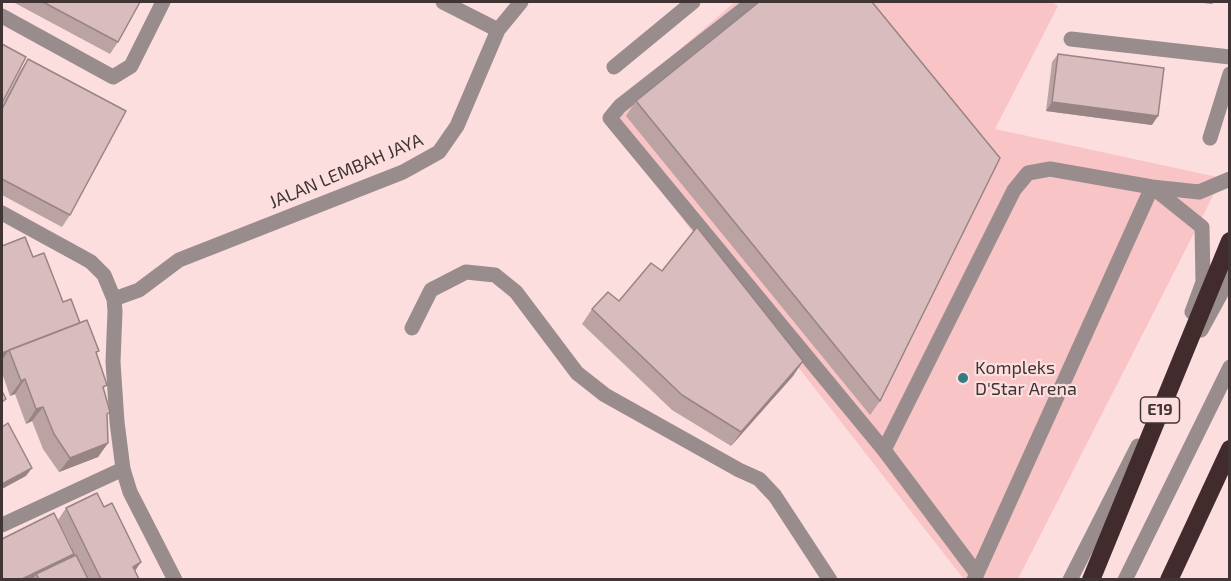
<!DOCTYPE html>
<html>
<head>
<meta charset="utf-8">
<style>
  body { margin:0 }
  #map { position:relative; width:1231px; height:581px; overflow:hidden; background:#fcdedf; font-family:"Exo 2",sans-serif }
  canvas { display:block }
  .frame { position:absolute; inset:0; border:3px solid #403434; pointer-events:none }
</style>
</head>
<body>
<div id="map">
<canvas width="1231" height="581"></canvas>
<div class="frame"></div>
</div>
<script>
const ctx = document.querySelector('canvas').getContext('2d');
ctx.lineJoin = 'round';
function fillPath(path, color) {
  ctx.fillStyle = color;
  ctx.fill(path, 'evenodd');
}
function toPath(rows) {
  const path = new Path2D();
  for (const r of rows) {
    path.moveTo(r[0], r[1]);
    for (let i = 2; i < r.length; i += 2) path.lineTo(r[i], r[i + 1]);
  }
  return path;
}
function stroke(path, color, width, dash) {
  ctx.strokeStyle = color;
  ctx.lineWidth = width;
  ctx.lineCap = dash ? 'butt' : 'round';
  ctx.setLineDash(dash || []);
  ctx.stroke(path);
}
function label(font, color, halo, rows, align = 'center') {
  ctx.font = font + ' "Exo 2",sans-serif';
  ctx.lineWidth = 4.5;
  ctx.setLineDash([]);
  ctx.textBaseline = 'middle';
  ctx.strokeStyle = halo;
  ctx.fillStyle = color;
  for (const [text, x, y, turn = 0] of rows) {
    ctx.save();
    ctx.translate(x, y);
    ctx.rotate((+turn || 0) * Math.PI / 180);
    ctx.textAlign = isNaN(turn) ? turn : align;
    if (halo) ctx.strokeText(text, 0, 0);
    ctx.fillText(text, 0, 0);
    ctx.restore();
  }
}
fillPath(toPath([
  [735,2,1052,2,1058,6,995,129,1222,178,1018,579,962,579,963,578,602,116]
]), '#f8c4c6');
stroke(toPath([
  [443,2,498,30],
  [753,2,620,106,610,118,884,450],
  [2,16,113,77,131,66,163,2],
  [1071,39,1230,57],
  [614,67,693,2],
  [1210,138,1230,74],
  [1152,187,1202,227,1203,282,1192,312],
  [2,213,84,258,91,262,104,275,114,299,115,311,113,362,117,422,123,469,130,492,175,580],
  [114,299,139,290,179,260,403,172,439,152,457,126,498,30,521,2],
  [412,328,431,290,466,272,495,275,516,292,577,373,605,395,739,470,759,479,775,496,830,580],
  [1201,330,1230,277],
  [2,525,123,469],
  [977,574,884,450,1014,190,1028,173,1050,169,1152,187,1199,192,1230,179],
  [974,580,1152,187],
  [1070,580,1138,446],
  [1125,580,1230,367]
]), '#998c8d', 15);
stroke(toPath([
  [1169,580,1230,449]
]), '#422b2d', 18);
stroke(toPath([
  [1091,580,1230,241]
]), '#422b2d', 18);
fillPath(toPath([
  [13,2,140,2,118,42,110,54],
  [1058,54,1152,125,1046,111,1052,62],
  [28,59,70,215,62,227,2,195,2,105,20,71],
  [636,101,880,401,870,415,626,116],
  [2,246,33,257,63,302,80,323,97,354,104,390,107,417,108,443,98,457,59,472,43,449,32,421,26,424,15,394,10,396,2,373],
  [619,301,803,361,793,376,731,446,672,410,582,324,592,309],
  [66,508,135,571,139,579,2,579,72,548,58,520]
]), '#bba2a3');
fillPath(toPath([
  [1194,2,1214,2,1212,4],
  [1052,102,1158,116,1152,125,1046,111],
  [9,350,2,360,2,353],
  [803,361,793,376,731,446,741,432],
  [25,379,15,394,10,396,21,381],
  [43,407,32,421,26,424,36,409],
  [108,443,98,457,59,472,70,458],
  [32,468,26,476,2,489,2,484],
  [74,554,69,562,36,574,33,579,22,579],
  [141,562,133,574,133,567]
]), '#988484');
const building = toPath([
  [43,2,140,2,118,42,43,2],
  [759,2,872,2,1000,158,880,401,636,101,759,2],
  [2,44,26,57,2,103,2,44],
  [1058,54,1164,68,1158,116,1052,102,1058,54],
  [28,59,126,111,70,215,2,179,2,109,28,59],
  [697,227,803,361,741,432,682,395,592,309,608,292,619,301,651,263,662,271,697,227],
  [25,237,33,257,44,253,63,302,71,299,80,323,2,353,2,246,25,237],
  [87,320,99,351,96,352,107,385,103,387,110,412,107,414,108,443,70,458,54,434,43,407,36,409,25,379,21,381,9,350,87,320],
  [2,391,6,399,2,402,2,391],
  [8,423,32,468,2,484,2,427,8,423],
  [97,493,104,507,112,503,141,562,133,567,139,579,101,579,66,508,97,493],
  [54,513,74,554,22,579,2,579,2,539,54,513],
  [76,555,88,579,39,579,36,574,76,555]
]);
fillPath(building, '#d9bcbd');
stroke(building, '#988484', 1.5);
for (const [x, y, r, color] of [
  [963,378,6,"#337c7f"]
]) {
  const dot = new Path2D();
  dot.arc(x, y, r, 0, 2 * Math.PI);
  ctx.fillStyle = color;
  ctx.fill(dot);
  stroke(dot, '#fcdedf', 2);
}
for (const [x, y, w] of [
  [1160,410,39]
]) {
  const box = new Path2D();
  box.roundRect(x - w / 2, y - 13, w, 26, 4.5);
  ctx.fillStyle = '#fcdedf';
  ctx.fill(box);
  stroke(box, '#403434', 1.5);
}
label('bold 16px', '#403434', null, [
  ["E19",1160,410]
]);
label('18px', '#403434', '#fcdedf', [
  ["JALAN LEMBAH JAYA",346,171,-23]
]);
label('18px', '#403434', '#fcdedf', [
  ["Kompleks",975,368],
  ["D'Star Arena",975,389]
], 'left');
</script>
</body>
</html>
